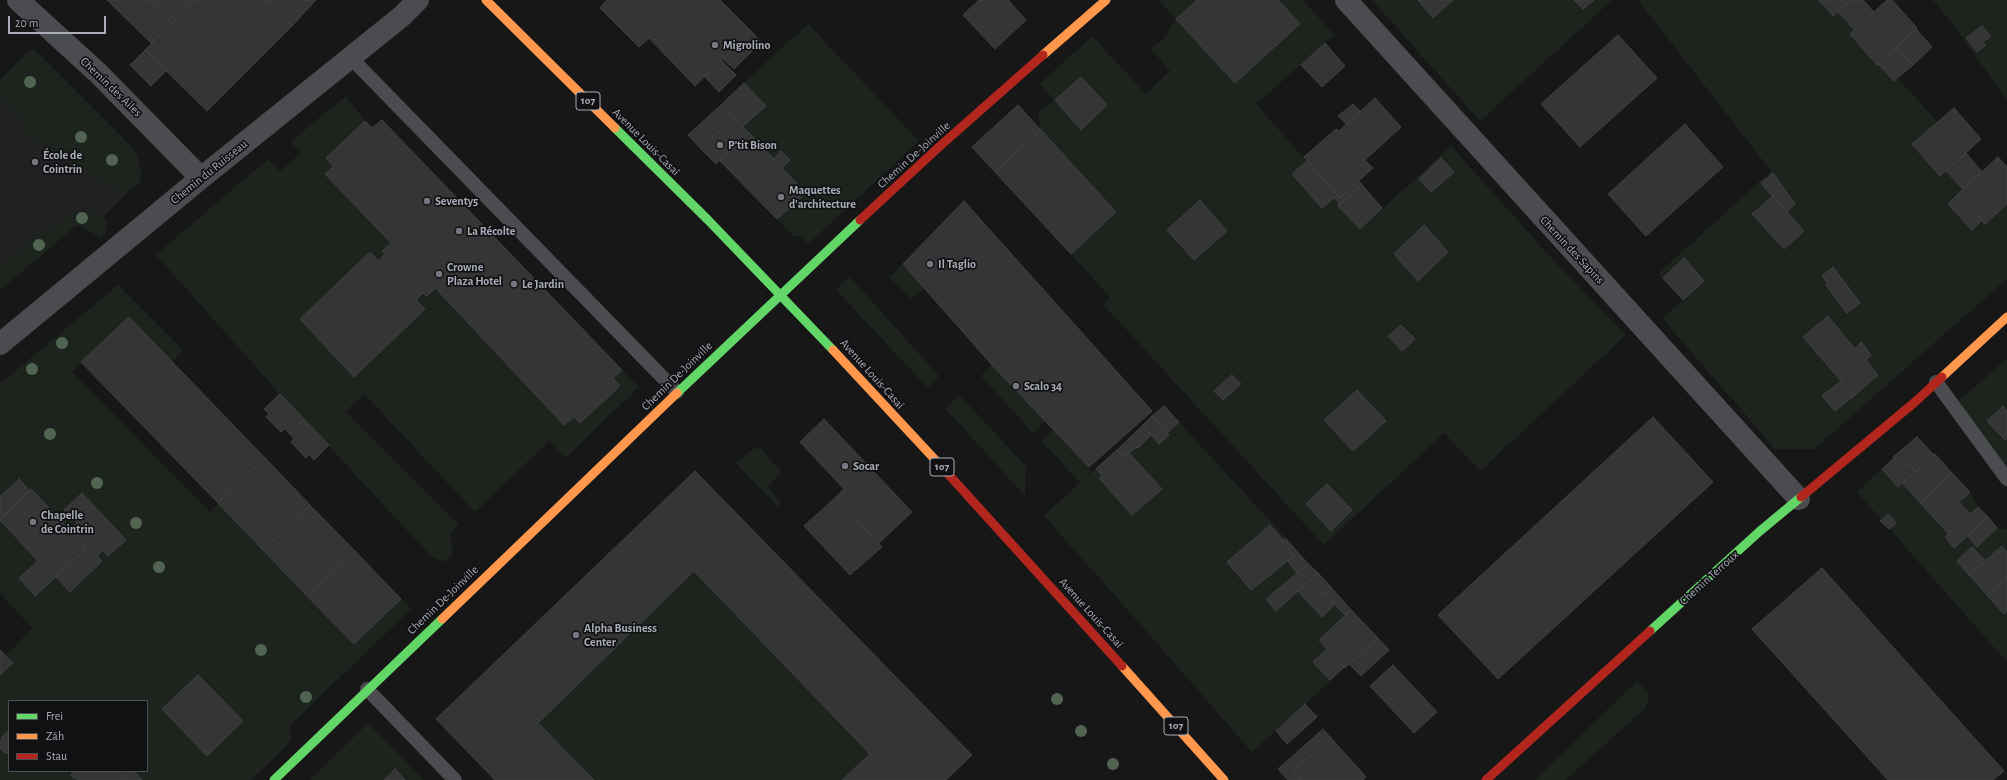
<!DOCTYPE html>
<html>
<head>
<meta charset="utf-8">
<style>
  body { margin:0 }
  #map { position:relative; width:2007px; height:780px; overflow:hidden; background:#171717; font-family:"Alegreya Sans",sans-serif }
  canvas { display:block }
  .legend { position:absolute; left:8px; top:700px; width:140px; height:72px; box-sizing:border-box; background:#111113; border:1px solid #4d4f55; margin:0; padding:5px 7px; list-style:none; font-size:12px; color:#a8adb8 }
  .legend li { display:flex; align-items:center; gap:8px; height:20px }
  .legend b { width:20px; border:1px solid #4d4f55 }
  .scale { position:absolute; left:8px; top:16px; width:98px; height:18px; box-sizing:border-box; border:2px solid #a8adb8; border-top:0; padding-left:5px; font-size:12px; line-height:14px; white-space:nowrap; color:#a8adb8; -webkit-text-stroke:3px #111113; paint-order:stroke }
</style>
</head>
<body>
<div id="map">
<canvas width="2007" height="780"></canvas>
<ul class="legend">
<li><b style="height:5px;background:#63d668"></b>Frei</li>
<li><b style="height:5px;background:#ff974d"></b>Zäh</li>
<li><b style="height:5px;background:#b3261e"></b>Stau</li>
</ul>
<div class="scale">20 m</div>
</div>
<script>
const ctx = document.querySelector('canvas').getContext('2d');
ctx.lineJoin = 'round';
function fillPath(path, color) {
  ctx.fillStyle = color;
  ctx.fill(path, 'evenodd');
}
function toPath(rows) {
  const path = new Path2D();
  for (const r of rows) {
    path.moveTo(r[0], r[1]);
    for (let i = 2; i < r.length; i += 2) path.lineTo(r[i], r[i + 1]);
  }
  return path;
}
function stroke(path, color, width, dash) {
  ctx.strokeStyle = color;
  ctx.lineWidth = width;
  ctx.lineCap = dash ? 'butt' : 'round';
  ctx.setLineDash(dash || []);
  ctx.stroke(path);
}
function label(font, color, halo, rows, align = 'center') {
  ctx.font = font + ' "Alegreya Sans",sans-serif';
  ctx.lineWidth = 3.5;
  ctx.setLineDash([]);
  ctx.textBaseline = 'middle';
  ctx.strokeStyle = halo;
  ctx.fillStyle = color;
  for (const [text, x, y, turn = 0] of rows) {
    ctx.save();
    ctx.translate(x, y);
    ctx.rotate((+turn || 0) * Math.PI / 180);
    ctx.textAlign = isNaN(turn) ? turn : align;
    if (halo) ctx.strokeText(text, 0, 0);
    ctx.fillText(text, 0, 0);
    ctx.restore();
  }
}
fillPath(toPath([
  [0,96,22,119,118,191,129,191,104,216,90,209,71,216,41,232,0,267]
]), '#212123');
fillPath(toPath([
  [1159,0,1197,0,1176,19,1235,83,1300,25,1278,0,1303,0,1334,35,1256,104,1337,195,1334,198,1338,201,1338,206,1360,229,1451,146,1556,263,1626,335,1480,471,1444,433,1324,545,1103,304,1110,297,1071,254,1116,212,1041,130,1038,113,1054,100,1040,84,1092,36,1146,94,1170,71,1151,49,1165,37,1176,19],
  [1372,0,1612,0,1480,121],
  [1638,0,1863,0,1874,12,1850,34,1894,81,1898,79,1938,122,1954,108,1981,139,1966,153,1982,171,1998,157,2007,167,2007,279,1814,449,1775,449,1663,319,1683,300,1658,274,1771,171],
  [1933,0,2007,0,2007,100,1951,22],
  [808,24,919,141,808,244,800,236,793,236,777,219,806,193,743,126,766,106,744,83],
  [33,48,127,142,137,154,141,172,139,184,129,191,118,191,22,133,22,119,0,96,0,79],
  [346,96,365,121,325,174,564,425,574,417,580,423,620,386,613,378,622,370,639,387,565,458,549,441,475,512,365,395,345,411,459,525,451,532,452,555,444,562,432,557,280,394,156,255,268,159,280,171,301,153,290,142],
  [90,209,104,216,107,224,105,233,100,237,77,225,0,290,0,267,41,232,71,216],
  [903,264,924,288,911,299,889,277],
  [850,277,939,376,928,388,836,290],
  [118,285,184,351,172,362,129,317,72,372,210,512,218,503,354,644,401,599,411,609,289,726,292,740,251,780,0,780,0,650,6,656,32,628,0,593,0,384],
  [9,701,147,701,147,771,9,771],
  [2007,359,2007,467,1958,401],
  [992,365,1046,421,1033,433,981,376],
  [959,395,1026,466,1025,496,945,408],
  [1164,406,1378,638,1252,752,1149,634,1044,516,1080,482,1041,441,1054,429,1091,470,1085,478],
  [1917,437,1970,492,1978,507,1997,528,2007,529,2007,662,1857,492],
  [760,448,782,472,768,487,781,502,778,507,736,463,753,449],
  [694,571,870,754,842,780,594,780,538,723],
  [1637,681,1649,694,1646,708,1565,780,1535,780],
  [368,723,424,780,310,780]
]), '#1d241e');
const building = toPath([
  [107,0,149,0,172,23,151,43,107,0],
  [149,0,195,0,172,23,149,0],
  [195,0,266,0,292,26,207,111,145,50,195,0],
  [266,0,316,0,292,26,266,0],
  [607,0,720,0,729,9,674,64,649,38,639,47,600,8,607,0],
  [979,0,1008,0,1026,20,995,49,963,15,979,0],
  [1197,0,1278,0,1300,24,1235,83,1176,19,1197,0],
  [1418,0,1453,0,1433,18,1418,0],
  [1574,0,1594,0,1583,9,1574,0],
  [1819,0,1851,0,1833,16,1819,0],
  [1851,0,1863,0,1874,12,1854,29,1838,12,1851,0],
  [1887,0,1892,0,1917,28,1877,65,1850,34,1887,0],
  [729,9,751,31,695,86,674,64,729,9],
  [1982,26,1991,36,1983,42,1986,45,1977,52,1966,38,1982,26],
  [1916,29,1932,47,1913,65,1896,47,1916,29],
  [751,31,761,42,734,69,723,59,751,31],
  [1618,35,1657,78,1580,147,1541,104,1618,35],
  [1325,43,1345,66,1322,87,1301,65,1325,43],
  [1896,47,1913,65,1894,81,1878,64,1896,47],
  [145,50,166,71,151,86,130,65,145,50],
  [721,60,736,75,719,92,705,77,721,60],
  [1081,77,1107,105,1081,130,1055,100,1081,77],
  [744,83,766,106,743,126,721,105,744,83],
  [1375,98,1401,127,1365,160,1373,168,1340,198,1304,157,1336,129,1339,131,1375,98],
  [1353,104,1361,112,1346,124,1338,116,1353,104],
  [721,105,733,118,701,149,688,135,721,105],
  [1018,105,1041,130,995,172,972,147,1018,105],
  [1954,108,1981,139,1940,176,1912,144,1954,108],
  [734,117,749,133,716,164,701,149,734,117],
  [382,120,622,370,613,378,620,386,580,423,574,417,564,425,435,288,427,296,423,293,416,300,425,309,354,377,300,319,370,252,378,261,385,254,382,251,391,243,325,174,333,166,326,158,365,121,372,128,382,120],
  [1685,124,1723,167,1646,236,1608,194,1685,124],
  [1041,130,1116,212,1071,254,995,172,1041,130],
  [749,133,774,159,781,151,790,160,782,168,806,193,777,219,720,161,749,133],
  [1966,153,1982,172,1963,189,1946,171,1966,153],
  [1998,157,2007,167,2007,204,1985,224,1958,194,1998,157],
  [1441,158,1454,172,1431,192,1419,179,1441,158],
  [1307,161,1337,195,1322,208,1292,174,1307,161],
  [1773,173,1795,204,1786,212,1761,183,1773,173],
  [1359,181,1362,185,1338,206,1338,201,1334,198,1337,195,1340,198,1359,181],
  [1362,185,1382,208,1360,229,1338,206,1362,185],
  [1958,194,1982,220,1972,230,1948,204,1958,194],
  [1773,196,1804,231,1784,249,1752,214,1773,196],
  [1200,200,1227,231,1194,260,1167,230,1200,200],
  [964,201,1152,411,1089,467,992,365,903,264,964,201],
  [1424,225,1448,252,1418,281,1394,254,1424,225],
  [1684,258,1704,281,1683,300,1663,278,1684,258],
  [1833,267,1860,303,1847,313,1826,285,1828,284,1822,276,1833,267],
  [1828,316,1855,349,1861,342,1871,355,1866,360,1878,375,1854,396,1803,337,1828,316],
  [129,317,265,458,218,503,81,362,129,317],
  [1401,325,1415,339,1402,351,1388,336,1401,325],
  [1232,375,1241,384,1223,400,1214,391,1232,375],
  [1841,381,1854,396,1835,411,1822,396,1841,381],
  [1357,390,1386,421,1353,451,1324,420,1357,390],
  [280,394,304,419,290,434,285,429,281,432,266,417,269,414,264,409,280,394],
  [1164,406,1179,422,1167,433,1152,416,1164,406],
  [2003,406,2007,411,2007,438,2005,440,1987,421,2003,406],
  [1152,416,1169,435,1159,444,1143,425,1152,416],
  [1653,417,1713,482,1498,679,1438,615,1653,417],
  [304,419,329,445,314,460,309,454,306,458,291,442,294,439,290,434,304,419],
  [824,419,912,512,879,543,836,497,844,489,800,442,824,419],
  [1143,425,1151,435,1138,448,1129,439,1143,425],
  [1917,437,1934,455,1916,471,1908,463,1903,468,1893,457,1917,437],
  [1129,439,1137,447,1123,457,1117,450,1129,439],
  [1117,450,1123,457,1128,452,1162,489,1132,515,1099,478,1102,476,1096,469,1117,450],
  [1935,454,1952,473,1920,503,1903,483,1935,454],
  [265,458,310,505,263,550,218,503,265,458],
  [1894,458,1903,468,1908,463,1916,471,1898,487,1882,469,1894,458],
  [695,471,972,755,946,780,842,780,870,754,694,571,538,723,594,780,495,780,436,719,695,471],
  [1952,473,1970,492,1938,522,1920,503,1952,473],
  [19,479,29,490,1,518,0,497,19,479],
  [1327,484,1352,510,1331,531,1306,504,1327,484],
  [31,489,87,548,35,596,19,578,38,561,0,520,31,489],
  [82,493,126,540,108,556,103,550,97,556,102,561,70,592,56,577,87,548,70,530,77,523,64,510,82,493],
  [836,497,882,547,850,575,804,526,836,497],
  [1959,502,1969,513,1948,533,1938,522,1959,502],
  [310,505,355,551,308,597,263,550,310,505],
  [1978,507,1988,517,1954,548,1945,537,1978,507],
  [1888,514,1896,523,1889,529,1880,521,1888,514],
  [1988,517,1997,528,1977,547,1968,536,1988,517],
  [1270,525,1283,540,1281,542,1294,556,1251,590,1227,562,1270,525],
  [1286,539,1308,564,1297,573,1288,561,1294,556,1281,542,1286,539],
  [2002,546,2007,552,2007,577,1987,595,1969,575,2002,546],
  [1972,547,1986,561,1969,575,1957,561,1972,547],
  [355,551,401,599,354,644,308,597,355,551],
  [1308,564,1318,573,1276,611,1266,599,1308,564],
  [1822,568,2004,771,1993,780,1888,780,1752,629,1822,568],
  [1318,573,1330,586,1310,604,1298,591,1318,573],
  [2007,577,2007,611,2004,614,1987,595,2007,577],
  [1330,586,1351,610,1345,615,1323,592,1330,586],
  [1323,592,1335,604,1322,617,1310,604,1323,592],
  [1351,610,1378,638,1345,668,1319,640,1351,610],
  [1378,638,1389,650,1361,676,1349,664,1378,638],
  [1327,649,1344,667,1330,680,1313,662,1327,649],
  [0,650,13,663,0,675,0,650],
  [1393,665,1437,712,1414,733,1370,686,1393,665],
  [198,675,243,721,207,756,162,709,198,675],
  [1305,704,1317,717,1287,744,1276,731,1305,704],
  [1323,729,1331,738,1293,771,1301,780,1288,780,1278,769,1323,729],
  [9,730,9,751,6,754,0,748,0,742,2,740,1,738,9,730],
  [1331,738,1366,777,1363,780,1301,780,1293,771,1331,738],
  [395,769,405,780,384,780,395,769],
  [73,771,132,771,123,780,78,780,71,776,73,771],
  [132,771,134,771,142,780,123,780,132,771]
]);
fillPath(building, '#353536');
stroke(building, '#3f4043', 1);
stroke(toPath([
  [351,58,677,392],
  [1936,382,2007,479],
  [367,689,455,780]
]), '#4b4c50', 14);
stroke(toPath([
  [18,0,98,73,201,178],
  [1346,0,1799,499],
  [0,344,201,178,402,16,418,0]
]), '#4b4c50', 22);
stroke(toPath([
  [615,128,708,220,833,350],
  [677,393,860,220],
  [1650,631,1760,531,1801,497],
  [274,780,442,619]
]), '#63d668', 9);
stroke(toPath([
  [486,0,615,128],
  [1043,55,1106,0],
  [833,350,940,465],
  [1942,377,2007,317],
  [442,619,677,393],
  [1122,666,1224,780]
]), '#ff974d', 9);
stroke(toPath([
  [860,220,940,146,1043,55],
  [940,465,1122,666],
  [1801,497,1915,402,1942,377],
  [1486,780,1650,631]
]), '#b3261e', 9);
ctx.fillStyle = '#506451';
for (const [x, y] of [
  [30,82],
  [81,137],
  [112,160],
  [82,218],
  [39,245],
  [62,343],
  [32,369],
  [50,434],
  [97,483],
  [136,523],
  [159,567],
  [261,650],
  [306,697],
  [1057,699],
  [1081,731],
  [1113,764]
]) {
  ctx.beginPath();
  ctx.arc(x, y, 6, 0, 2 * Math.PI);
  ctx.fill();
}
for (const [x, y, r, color] of [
  [715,45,4,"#757880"],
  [720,145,4,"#757880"],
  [35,162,4,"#757880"],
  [781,197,4,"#757880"],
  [427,201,4,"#757880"],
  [459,231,4,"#757880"],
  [930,264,4,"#757880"],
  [439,274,4,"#757880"],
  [514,284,4,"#757880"],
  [1016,386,4,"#757880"],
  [845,466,4,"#757880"],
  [33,522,4,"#757880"],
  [576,635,4,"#757880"]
]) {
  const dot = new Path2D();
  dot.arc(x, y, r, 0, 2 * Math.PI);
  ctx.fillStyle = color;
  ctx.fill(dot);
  stroke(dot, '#111113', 1.5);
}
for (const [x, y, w] of [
  [588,101,24],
  [942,467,24],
  [1176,726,24]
]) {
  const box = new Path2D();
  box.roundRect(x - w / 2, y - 9, w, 18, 3);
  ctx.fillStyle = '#111113';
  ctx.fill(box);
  stroke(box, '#a8adb8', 1);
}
label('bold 11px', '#a8adb8', null, [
  ["107",588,101],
  ["107",942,467],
  ["107",1176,726]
]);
label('bold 12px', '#a8adb8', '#111113', [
  ["Migrolino",723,45],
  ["P'tit Bison",728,145],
  ["École de",43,155],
  ["Cointrin",43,169],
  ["Maquettes",789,190],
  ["d'architecture",789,204],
  ["Seventy5",435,201],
  ["La Récolte",467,231],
  ["Il Taglio",938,264],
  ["Crowne",447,267],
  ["Plaza Hotel",447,281],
  ["Le Jardin",522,284],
  ["Scalo 34",1024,386],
  ["Socar",853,466],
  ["Chapelle",41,515],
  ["de Cointrin",41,529],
  ["Alpha Business",584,628],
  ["Center",584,642]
], 'left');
label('12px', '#a8adb8', '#111113', [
  ["Chemin des Ailes",111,87,44],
  ["Avenue Louis-Casaï",646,142,45],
  ["Chemin De-Joinville",914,155,-42],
  ["Chemin du Ruisseau",209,172,-39],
  ["Chemin des Sapins",1572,250,47],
  ["Avenue Louis-Casaï",872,374,48],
  ["Chemin De-Joinville",677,376,-44],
  ["Chemin Terroux",1709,578,-42],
  ["Chemin De-Joinville",443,600,-44],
  ["Avenue Louis-Casaï",1091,613,48]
]);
</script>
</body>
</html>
